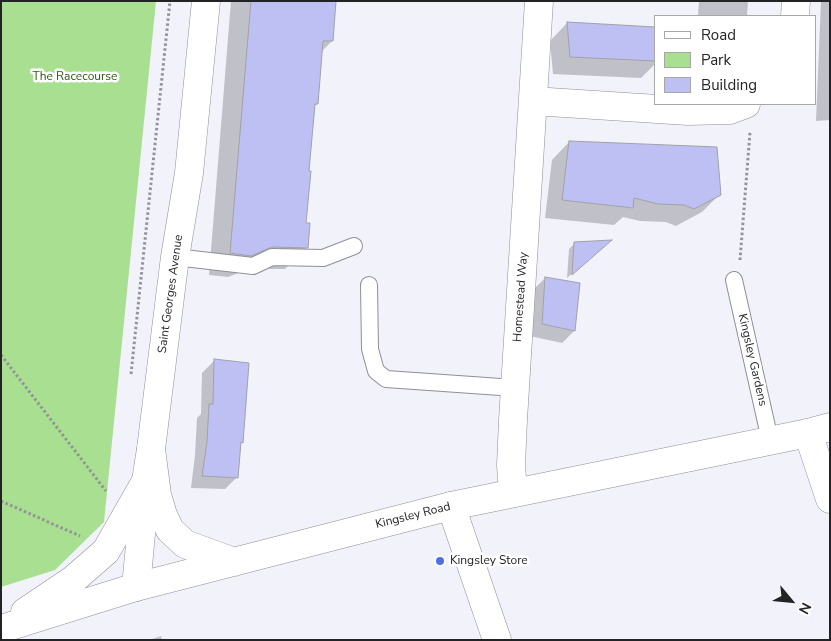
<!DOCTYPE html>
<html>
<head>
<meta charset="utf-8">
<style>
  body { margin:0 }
  #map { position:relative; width:831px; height:641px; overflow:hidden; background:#f1f2fa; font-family:"Nunito Sans",sans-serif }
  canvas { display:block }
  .frame { position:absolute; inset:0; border:2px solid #222325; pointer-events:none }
  .legend { position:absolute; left:654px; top:15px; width:162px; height:90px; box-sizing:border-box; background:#fff; border:1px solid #a7a7a8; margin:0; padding:6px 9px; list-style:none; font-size:15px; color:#222325 }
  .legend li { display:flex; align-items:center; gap:10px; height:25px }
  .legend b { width:25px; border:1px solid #a7a7a8 }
  .north { position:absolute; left:766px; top:576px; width:50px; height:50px; -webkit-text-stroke:4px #fff; paint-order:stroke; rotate:118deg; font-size:14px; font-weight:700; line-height:20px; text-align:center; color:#222325 }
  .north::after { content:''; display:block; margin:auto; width:18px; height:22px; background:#222325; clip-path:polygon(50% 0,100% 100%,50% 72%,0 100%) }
</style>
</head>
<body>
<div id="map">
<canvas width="831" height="641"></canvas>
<div class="frame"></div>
<ul class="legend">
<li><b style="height:6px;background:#fff"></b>Road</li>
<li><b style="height:14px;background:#a8df91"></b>Park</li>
<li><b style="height:14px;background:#bec0f3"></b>Building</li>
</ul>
<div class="north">N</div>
</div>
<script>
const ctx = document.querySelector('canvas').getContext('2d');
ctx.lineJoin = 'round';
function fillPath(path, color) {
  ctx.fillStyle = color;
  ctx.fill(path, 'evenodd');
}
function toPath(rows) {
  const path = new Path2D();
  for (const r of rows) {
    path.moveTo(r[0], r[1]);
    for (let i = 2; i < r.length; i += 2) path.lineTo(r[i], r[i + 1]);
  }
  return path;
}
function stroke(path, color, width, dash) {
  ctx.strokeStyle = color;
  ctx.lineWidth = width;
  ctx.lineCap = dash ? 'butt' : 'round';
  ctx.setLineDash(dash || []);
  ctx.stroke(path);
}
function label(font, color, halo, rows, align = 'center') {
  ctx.font = font + ' "Nunito Sans",sans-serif';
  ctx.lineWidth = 5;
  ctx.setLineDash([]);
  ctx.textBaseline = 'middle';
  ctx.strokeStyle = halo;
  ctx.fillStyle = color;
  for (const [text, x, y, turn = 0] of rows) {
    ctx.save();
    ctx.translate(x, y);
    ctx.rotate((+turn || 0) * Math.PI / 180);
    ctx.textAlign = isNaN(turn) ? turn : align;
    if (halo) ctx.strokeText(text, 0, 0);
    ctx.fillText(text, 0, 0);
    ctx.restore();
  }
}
fillPath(toPath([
  [1,1,156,1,104,522,55,570,1,587]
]), '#a8df91');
fillPath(toPath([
  [231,1,335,1,332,41,321,52,317,104,313,107,305,224,307,247,285,269,249,269,228,277,209,275],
  [699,1,748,1,747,16,698,16],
  [821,1,830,1,830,120,816,121],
  [567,23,655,28,655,64,641,78,553,74,550,41],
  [569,142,720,194,702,212,676,226,666,222,640,221,623,217,614,225,545,218,552,160],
  [575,243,604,246,567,278,569,249],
  [545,278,574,331,562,343,530,336,533,290],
  [215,360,242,442,240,444,237,477,225,489,191,488,195,455,197,418,201,414,202,373],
  [161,636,162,640,149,640]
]), '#0003');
const building = toPath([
  [251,1,336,1,333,41,323,41,318,104,315,104,309,171,311,171,306,223,310,223,308,248,272,247,251,256,230,253,251,1],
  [567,22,655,27,655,61,570,57,567,22],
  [569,141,717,147,721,195,694,209,684,205,658,204,634,198,633,208,562,200,569,141],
  [612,240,572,275,574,242,612,240],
  [545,277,580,283,575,331,542,324,545,277],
  [214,359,249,363,243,443,241,442,238,478,202,476,207,442,209,404,213,404,214,359]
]);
fillPath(building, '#bec0f3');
stroke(building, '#a0a1a8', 1);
const service = toPath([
  [175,257,253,266,272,257,323,258,354,246],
  [734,280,770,440],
  [369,285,370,349,376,371,386,379,515,388]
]);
const minor = toPath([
  [795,16,796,1],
  [533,101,688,111,730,110,746,104],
  [808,433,830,499],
  [513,493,511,465,513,420,539,1],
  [451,506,497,640]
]);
const tertiary = toPath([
  [136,587,146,481,151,449,175,257,189,173,206,1]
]);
const primary = toPath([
  [151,449,157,495,163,515,170,530,185,544,234,562],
  [25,612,74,579,106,551,146,481],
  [1,629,136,587,451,506,808,433,830,427]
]);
stroke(service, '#8f8f96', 18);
stroke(minor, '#8f8f96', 29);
stroke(tertiary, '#8f8f96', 29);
stroke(primary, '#8f8f96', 29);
stroke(toPath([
  [740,260,750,132],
  [1,355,106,491],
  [131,374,170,1],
  [1,501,80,536]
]), '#939499', 3, [2.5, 2.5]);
stroke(service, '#fff', 16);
stroke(minor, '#fff', 28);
stroke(tertiary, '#fff', 28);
stroke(primary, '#fff', 28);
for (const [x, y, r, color] of [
  [440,561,5,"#516fe4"]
]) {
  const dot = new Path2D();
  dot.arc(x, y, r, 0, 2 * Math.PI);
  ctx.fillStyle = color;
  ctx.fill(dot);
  stroke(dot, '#fff', 2);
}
label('12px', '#2a5c0c', '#fff', [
  ["The Racecourse",75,77]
]);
label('12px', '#222325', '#fff', [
  ["Saint Georges Avenue",171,294,-82],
  ["Homestead Way",521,297,-86],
  ["Kingsley Gardens",752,360,77],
  ["Kingsley Road",413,516,-14]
]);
label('12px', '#222325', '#fff', [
  ["Kingsley Store",450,561]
], 'left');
</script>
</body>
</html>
